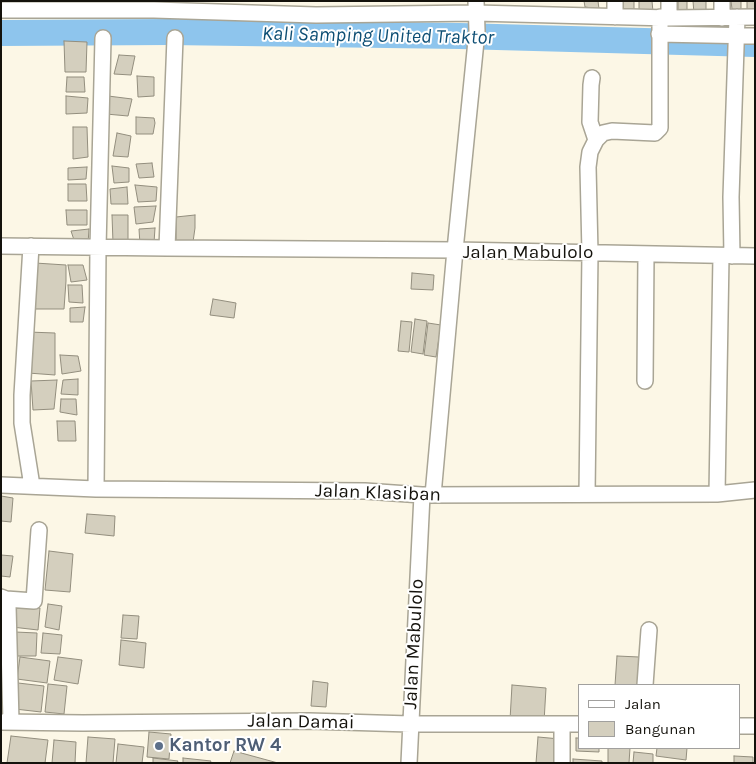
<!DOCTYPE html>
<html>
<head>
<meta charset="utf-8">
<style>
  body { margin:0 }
  #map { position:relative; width:756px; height:764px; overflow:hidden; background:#fcf7e6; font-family:Karla,sans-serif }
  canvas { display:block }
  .frame { position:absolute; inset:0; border:2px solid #14120c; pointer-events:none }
  .legend { position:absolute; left:578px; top:684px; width:162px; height:65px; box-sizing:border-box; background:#fff; border:1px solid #a1a09e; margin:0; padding:6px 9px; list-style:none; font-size:15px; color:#14120c }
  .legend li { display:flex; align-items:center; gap:10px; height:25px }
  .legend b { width:25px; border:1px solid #a1a09e }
</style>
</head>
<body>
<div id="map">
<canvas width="756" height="764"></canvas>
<div class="frame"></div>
<ul class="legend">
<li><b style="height:6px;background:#fff"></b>Jalan</li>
<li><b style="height:14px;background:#d4cfbe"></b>Bangunan</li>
</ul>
</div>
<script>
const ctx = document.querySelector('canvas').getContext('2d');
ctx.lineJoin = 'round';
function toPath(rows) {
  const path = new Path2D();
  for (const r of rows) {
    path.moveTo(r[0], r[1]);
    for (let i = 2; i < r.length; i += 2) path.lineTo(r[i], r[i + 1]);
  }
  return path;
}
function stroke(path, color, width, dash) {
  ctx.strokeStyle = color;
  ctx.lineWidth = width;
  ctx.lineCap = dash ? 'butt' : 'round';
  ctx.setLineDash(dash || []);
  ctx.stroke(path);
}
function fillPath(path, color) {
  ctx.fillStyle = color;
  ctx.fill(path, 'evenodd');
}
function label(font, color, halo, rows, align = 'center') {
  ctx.font = font + ' Karla,sans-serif';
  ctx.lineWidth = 4;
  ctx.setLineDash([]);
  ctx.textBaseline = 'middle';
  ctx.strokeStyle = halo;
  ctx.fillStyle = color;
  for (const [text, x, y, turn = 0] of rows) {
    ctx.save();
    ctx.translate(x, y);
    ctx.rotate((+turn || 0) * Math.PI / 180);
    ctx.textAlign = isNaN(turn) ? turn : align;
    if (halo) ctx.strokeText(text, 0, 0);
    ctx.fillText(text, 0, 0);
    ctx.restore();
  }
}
stroke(toPath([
  [1,33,169,32,460,36,755,44]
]), '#8ec5ed', 26);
const building = toPath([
  [584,1,598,1,599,9,585,7,584,1],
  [622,1,634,1,634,12,623,11,622,1],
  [639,1,652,1,653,12,639,12,639,1],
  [678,1,687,1,687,13,678,12,678,1],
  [693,1,706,1,706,12,694,14,693,1],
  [731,1,741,1,741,11,732,9,731,1],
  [747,1,755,1,755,10,747,11,747,1],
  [64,41,87,42,86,72,65,72,64,41],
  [119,55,135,56,131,75,114,74,119,55],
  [137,76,154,77,154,96,138,97,137,76],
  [67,77,84,77,85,92,66,92,67,77],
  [66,96,88,98,87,113,66,114,66,96],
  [108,96,132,99,128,116,106,114,108,96],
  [136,117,154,118,155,123,153,134,136,134,136,117],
  [73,127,87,127,88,157,73,159,73,127],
  [117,133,131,136,128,157,113,156,117,133],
  [152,163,154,177,139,178,136,164,152,163],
  [112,166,129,168,129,182,114,183,112,166],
  [87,167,86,179,68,180,68,168,87,167],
  [68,184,86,184,87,201,68,201,68,184],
  [135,185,157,187,156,201,138,202,135,185],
  [127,187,128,204,111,204,110,189,127,187],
  [156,206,153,222,136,224,134,207,156,206],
  [66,210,87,210,87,225,67,225,66,210],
  [112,215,128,215,128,243,113,243,112,215],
  [195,215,195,228,193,242,176,243,176,217,195,215],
  [155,228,154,243,140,245,139,229,155,228],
  [89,229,88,244,75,243,71,231,89,229],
  [35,263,66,265,66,281,64,309,35,309,35,263],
  [68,265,83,265,87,280,71,282,68,265],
  [412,273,434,275,433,290,411,289,412,273],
  [68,285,82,285,83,303,69,302,68,285],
  [213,299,236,303,234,318,210,315,213,299],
  [85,307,83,322,70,322,70,308,85,307],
  [415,319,427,321,423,354,411,352,415,319],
  [401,321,412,322,409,352,398,351,401,321],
  [428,323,441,325,436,357,424,355,428,323],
  [28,332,55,333,55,375,28,373,28,332],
  [60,355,78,356,81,371,62,374,60,355],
  [78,379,78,395,61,394,63,380,78,379],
  [57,380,54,409,33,410,31,381,57,380],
  [61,399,76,399,77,415,60,412,61,399],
  [57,421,75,421,76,441,58,441,57,421],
  [1,496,13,498,11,522,1,521,1,496],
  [87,514,115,516,114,536,85,533,87,514],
  [49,551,73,554,70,592,45,590,49,551],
  [1,555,13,556,10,577,1,576,1,555],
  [48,604,62,606,59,630,45,627,48,604],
  [14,605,40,608,38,630,12,627,14,605],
  [123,615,139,616,137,639,121,638,123,615],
  [15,632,37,633,36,656,15,656,15,632],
  [43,633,62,635,60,654,41,653,43,633],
  [121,640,146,643,144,668,119,665,121,640],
  [617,656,639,657,638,685,615,685,617,656],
  [20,657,50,661,47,683,17,679,20,657],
  [58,657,82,660,78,684,54,680,58,657],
  [313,681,328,683,326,707,311,706,313,681],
  [18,683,44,686,41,712,15,709,18,683],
  [48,684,67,686,64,714,45,712,48,684],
  [512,685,546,688,544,722,510,720,512,685],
  [149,732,171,734,169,759,147,757,149,732],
  [11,736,48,740,45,763,7,763,11,736],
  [88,737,115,739,113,763,86,763,88,737],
  [538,737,560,739,557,763,536,763,538,737],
  [576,738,580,738,580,748,599,748,599,752,576,751,576,738],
  [54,740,76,742,75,763,52,763,54,740],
  [118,744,144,747,142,763,116,763,118,744],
  [608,748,630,748,629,763,608,763,608,748],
  [657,748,687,748,686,760,656,756,657,748],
  [234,751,278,763,230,763,234,751],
  [634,752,653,754,653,763,633,763,634,752],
  [734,756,753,757,753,763,734,763,734,756],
  [153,758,178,761,177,763,153,763,153,758],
  [183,758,211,761,210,763,183,763,183,758],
  [573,759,602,761,602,763,573,763,573,759]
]);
fillPath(building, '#d4cfbe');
stroke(building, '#938e7e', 1);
const minor = toPath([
  [669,1,669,18],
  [1,10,154,10,316,15,476,13,669,18,755,17],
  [615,17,615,1],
  [722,18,722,1],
  [659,34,755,36],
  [592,78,591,85,590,122,596,140],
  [1,246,167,248,175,38],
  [31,246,22,395,22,423,32,486],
  [167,248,455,250,477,31,476,1],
  [732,256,731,197,737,17],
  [645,381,646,254],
  [1,485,96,489,365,491,422,495,717,494,755,490],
  [96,489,98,248,103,38],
  [587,494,590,253,588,167,590,152,596,140,603,133,612,131,655,133,660,128,660,17],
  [717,494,721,256],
  [433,495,455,250,755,256],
  [1,597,6,599,8,606,11,722],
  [6,599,34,601,39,530],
  [645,685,649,630],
  [1,722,83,723,309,721,410,724,562,724,562,763],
  [562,724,580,724],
  [740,726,755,726],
  [409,763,422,495]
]);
stroke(minor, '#a9a595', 18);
stroke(minor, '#fff', 15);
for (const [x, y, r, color] of [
  [159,746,5,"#5c6f8a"]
]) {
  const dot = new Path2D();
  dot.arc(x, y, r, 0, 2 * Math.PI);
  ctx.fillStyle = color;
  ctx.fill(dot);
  stroke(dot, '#fff', 2);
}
label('19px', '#14120c', '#fff', [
  ["Jalan Mabulolo",528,253],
  ["Jalan Klasiban",378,493,2],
  ["Jalan Mabulolo",414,644,-87],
  ["Jalan Damai",301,722,1]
]);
label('bold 19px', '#4e5e75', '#fff', [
  ["Kantor RW 4",169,746]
], 'left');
label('italic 20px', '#0e4f75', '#fff', [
  ["Kali Samping United Traktor",378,36,1]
]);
</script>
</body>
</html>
